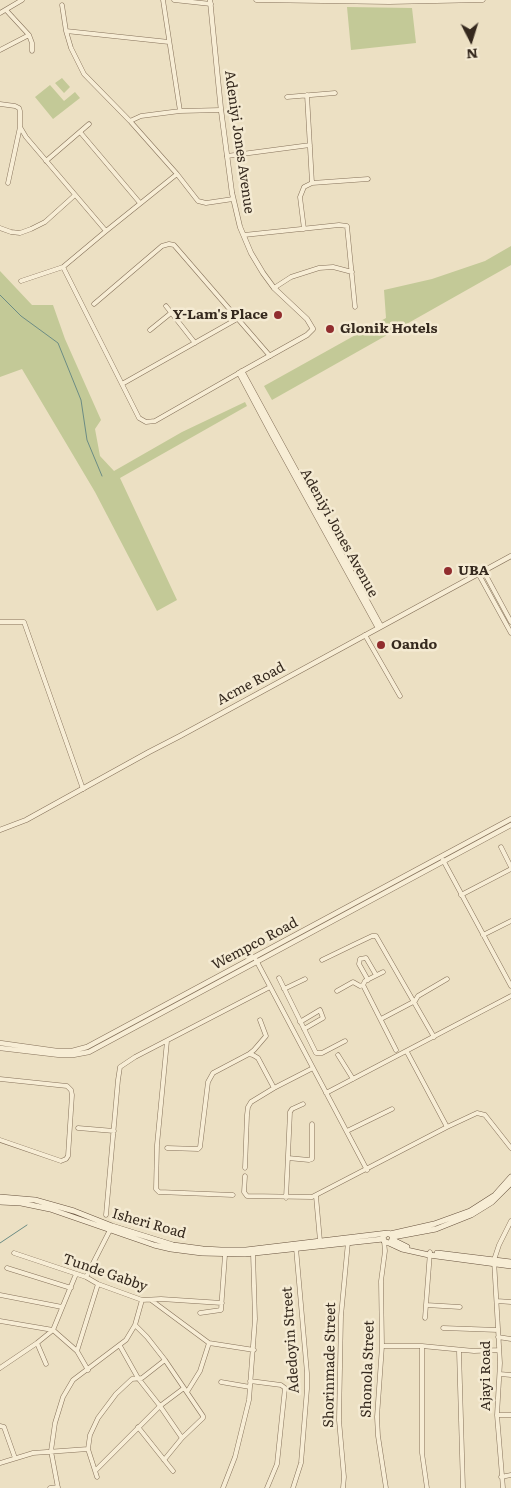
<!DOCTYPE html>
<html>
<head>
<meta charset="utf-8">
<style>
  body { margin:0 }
  #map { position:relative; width:511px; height:1488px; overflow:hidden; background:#ece0c3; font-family:Literata,serif }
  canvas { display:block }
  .north { position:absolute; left:446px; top:15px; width:50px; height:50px; -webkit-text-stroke:4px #f4ead2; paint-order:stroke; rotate:175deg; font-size:14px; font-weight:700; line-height:20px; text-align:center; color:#35291e }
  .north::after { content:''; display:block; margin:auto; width:18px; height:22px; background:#35291e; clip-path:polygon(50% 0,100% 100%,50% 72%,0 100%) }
</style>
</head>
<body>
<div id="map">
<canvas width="511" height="1488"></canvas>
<div class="north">N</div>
</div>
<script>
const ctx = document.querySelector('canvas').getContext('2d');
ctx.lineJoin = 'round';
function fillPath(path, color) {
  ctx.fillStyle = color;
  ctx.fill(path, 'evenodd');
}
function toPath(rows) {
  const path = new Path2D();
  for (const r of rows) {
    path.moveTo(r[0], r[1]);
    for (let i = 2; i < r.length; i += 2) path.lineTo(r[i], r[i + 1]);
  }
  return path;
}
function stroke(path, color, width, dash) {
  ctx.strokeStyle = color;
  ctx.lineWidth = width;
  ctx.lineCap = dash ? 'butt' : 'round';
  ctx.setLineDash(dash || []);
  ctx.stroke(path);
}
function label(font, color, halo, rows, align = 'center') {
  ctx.font = font + ' Literata,serif';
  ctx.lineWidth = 5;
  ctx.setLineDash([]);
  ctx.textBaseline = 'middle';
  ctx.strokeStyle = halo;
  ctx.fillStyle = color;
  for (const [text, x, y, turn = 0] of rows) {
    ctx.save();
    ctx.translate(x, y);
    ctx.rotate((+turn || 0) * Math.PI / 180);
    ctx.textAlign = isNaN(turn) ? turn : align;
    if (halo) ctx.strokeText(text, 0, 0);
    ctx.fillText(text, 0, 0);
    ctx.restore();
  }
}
fillPath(toPath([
  [347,7,412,8,416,43,351,50],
  [62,78,70,87,64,93,55,83],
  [50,85,64,101,75,92,80,98,53,119,35,97],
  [511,246,511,265,272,400,264,386,386,318,384,290,432,279,485,261],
  [0,271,32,305,53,305,65,339,101,420,95,429,100,456,114,471,182,432,245,402,247,406,120,478,177,600,157,611,95,492,22,369,0,377]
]), '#c3c997');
stroke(toPath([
  [0,295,21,316,58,343,81,400,87,440,102,476],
  [0,1243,27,1225]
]), '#6c8c84', 1);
const minor = toPath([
  [163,0,180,111],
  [174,0,211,4],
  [256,0,389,2,483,0],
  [62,5,66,31,71,48,84,74,130,121,177,174,198,201,206,203,233,199],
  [6,10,29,35,32,43,32,51],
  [0,13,22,0],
  [66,31,169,42],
  [0,50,29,35],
  [307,95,312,183],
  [287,97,335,93],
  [0,104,15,106,19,108,20,111,20,127,26,137,106,231],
  [130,121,141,116,180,111,221,110],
  [80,132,140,203],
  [227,156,310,145],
  [46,161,89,124],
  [8,183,20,127],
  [0,228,11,232,20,233,31,229,45,222,75,195],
  [304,229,300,197,304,187,312,183,368,179],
  [244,235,339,225,347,226,355,307],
  [63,267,139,418,146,422,155,421,239,373],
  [21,281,63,267,106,231,177,174],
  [274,288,291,277,319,268,333,267,352,272],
  [94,304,162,246,169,244,174,245,270,356],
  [166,306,195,343],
  [150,330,171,313],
  [122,384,237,319],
  [483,570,511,622],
  [478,573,511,633],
  [0,622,24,622,83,789],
  [365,635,400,696],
  [501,847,511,867],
  [443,860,511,986],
  [461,895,511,869],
  [483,935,511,921],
  [256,960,367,1170],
  [322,960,353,945,372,936,376,936,434,1037],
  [383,972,365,981,363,985,396,1050],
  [279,978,316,1053,322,1053,345,1041],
  [368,980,359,964,360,959,366,958,376,975],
  [284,989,305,979],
  [337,991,353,982,360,986,363,985],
  [381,1019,415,1001,418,996,447,979],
  [300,1022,320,1010,323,1018,304,1029],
  [167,1041,157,1145,156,1189,159,1192,233,1195],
  [407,1052,447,1127],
  [249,1054,254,1050,266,1036,260,1020],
  [338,1055,353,1079],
  [0,1079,67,1086,71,1090,72,1095,68,1156,66,1159,61,1161,0,1140],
  [326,1093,511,996],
  [78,1128,114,1131],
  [347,1131,392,1109],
  [167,1148,198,1149,200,1147,208,1082,213,1073,249,1054,253,1055,258,1058,274,1088],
  [288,1158,309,1160,312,1159,312,1124],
  [245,1168,247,1115,248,1107,251,1102,274,1088,313,1068],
  [245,1176,244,1192,247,1196,312,1197,447,1127,477,1113,485,1115,511,1148],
  [316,1196,320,1241],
  [286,1198,290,1112,292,1109,303,1104],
  [106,1215,118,1080,120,1067,135,1057,270,987],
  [384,1241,385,1251,381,1281,382,1346,377,1417,378,1436,386,1488],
  [14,1253,86,1277,98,1284,142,1300,161,1299,222,1303],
  [7,1268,71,1288],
  [86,1277,110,1230],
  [0,1295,62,1307],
  [151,1300,209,1343,254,1350],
  [497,1301,511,1302],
  [426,1305,460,1307],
  [200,1313,221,1310,225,1255],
  [425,1318,430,1252],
  [0,1321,53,1330,77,1351,88,1370],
  [135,1325,147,1337,165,1360,203,1416,203,1418,182,1438,164,1460],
  [443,1328,498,1330],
  [498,1337,511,1339],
  [37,1343,46,1364],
  [120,1346,138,1378,160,1406,182,1438],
  [382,1346,422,1346,474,1351,499,1350],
  [422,1346,422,1453,427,1488],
  [77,1351,98,1284],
  [459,1351,463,1488],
  [0,1368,37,1343,53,1330,76,1274],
  [500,1374,511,1375],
  [250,1381,281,1385,285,1388,277,1464,267,1488],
  [221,1382,250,1387],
  [187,1392,200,1371,209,1343],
  [497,1415,511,1415],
  [0,1426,4,1427,15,1458],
  [138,1427,173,1471],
  [0,1463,33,1453,88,1449],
  [96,1470,160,1406,184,1388],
  [97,1477,88,1449,90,1435,98,1418,116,1394,132,1379,142,1378,165,1360],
  [501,1477,511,1475],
  [50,1488,58,1487],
  [58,1488,51,1451,55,1423,63,1397,73,1380,126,1340,135,1325,142,1300],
  [223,1488,235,1457,249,1400,255,1319,253,1253],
  [293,1488,301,1463,307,1389,307,1373,296,1248],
  [343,1488,344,1477,339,1420,341,1316,348,1242],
  [503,1488,497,1415,500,1363,494,1260,499,1245,511,1221]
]);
const tertiary = toPath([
  [210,0,221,110,232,193,240,227,251,253,263,273,274,288,307,319,313,329,307,335,239,373,272,435,378,628],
  [242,371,381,626],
  [0,830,26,820,149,752,180,736,511,556],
  [0,1043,57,1051,72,1051,87,1047,511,819],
  [0,1048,60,1055,73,1055,89,1052,511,825]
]);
const secondary = toPath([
  [0,1197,35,1200,74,1211,112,1226,173,1245,203,1249,221,1250,246,1250,388,1233,393,1236,391,1242,388,1243,384,1241,383,1237,386,1234],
  [0,1202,21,1203,50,1209,154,1245,171,1249,202,1253,245,1254,383,1239],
  [390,1234,434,1224,470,1211,495,1195,511,1177],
  [393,1237,436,1229,471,1215,492,1202,511,1183],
  [393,1240,407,1247],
  [389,1243,402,1249,429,1255,511,1266],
  [437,1253,511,1262]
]);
stroke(minor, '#85715a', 5);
stroke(tertiary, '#85715a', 5.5);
stroke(secondary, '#67523e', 6);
stroke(minor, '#f7edd5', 4);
stroke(tertiary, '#f7edd5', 4.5);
stroke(secondary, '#f7edd5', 5);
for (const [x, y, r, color] of [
  [278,315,5,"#912d2e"],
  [330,329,5,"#912d2e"],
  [448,571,5,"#912d2e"],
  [381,645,5,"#912d2e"]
]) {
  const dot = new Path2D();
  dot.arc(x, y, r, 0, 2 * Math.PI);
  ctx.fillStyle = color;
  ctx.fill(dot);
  stroke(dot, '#f4ead2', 2);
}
label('14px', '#35291e', '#f4ead2', [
  ["Adeniyi Jones Avenue",239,142,82],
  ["Adeniyi Jones Avenue",339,533,61],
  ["Acme Road",251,684,-28],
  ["Wempco Road",255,944,-28],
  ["Isheri Road",149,1224,16],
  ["Tunde Gabby",105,1273,19],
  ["Adedoyin Street",291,1340,-94],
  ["Shorinmade Street",330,1365,-89],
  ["Shonola Street",368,1369,-88],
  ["Ajayi Road",486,1376,-90]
]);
label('bold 14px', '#35291e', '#f4ead2', [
  ["Y-Lam's Place",268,315,"right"],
  ["Glonik Hotels",340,329],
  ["UBA",458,571],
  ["Oando",391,645]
], 'left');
</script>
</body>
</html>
